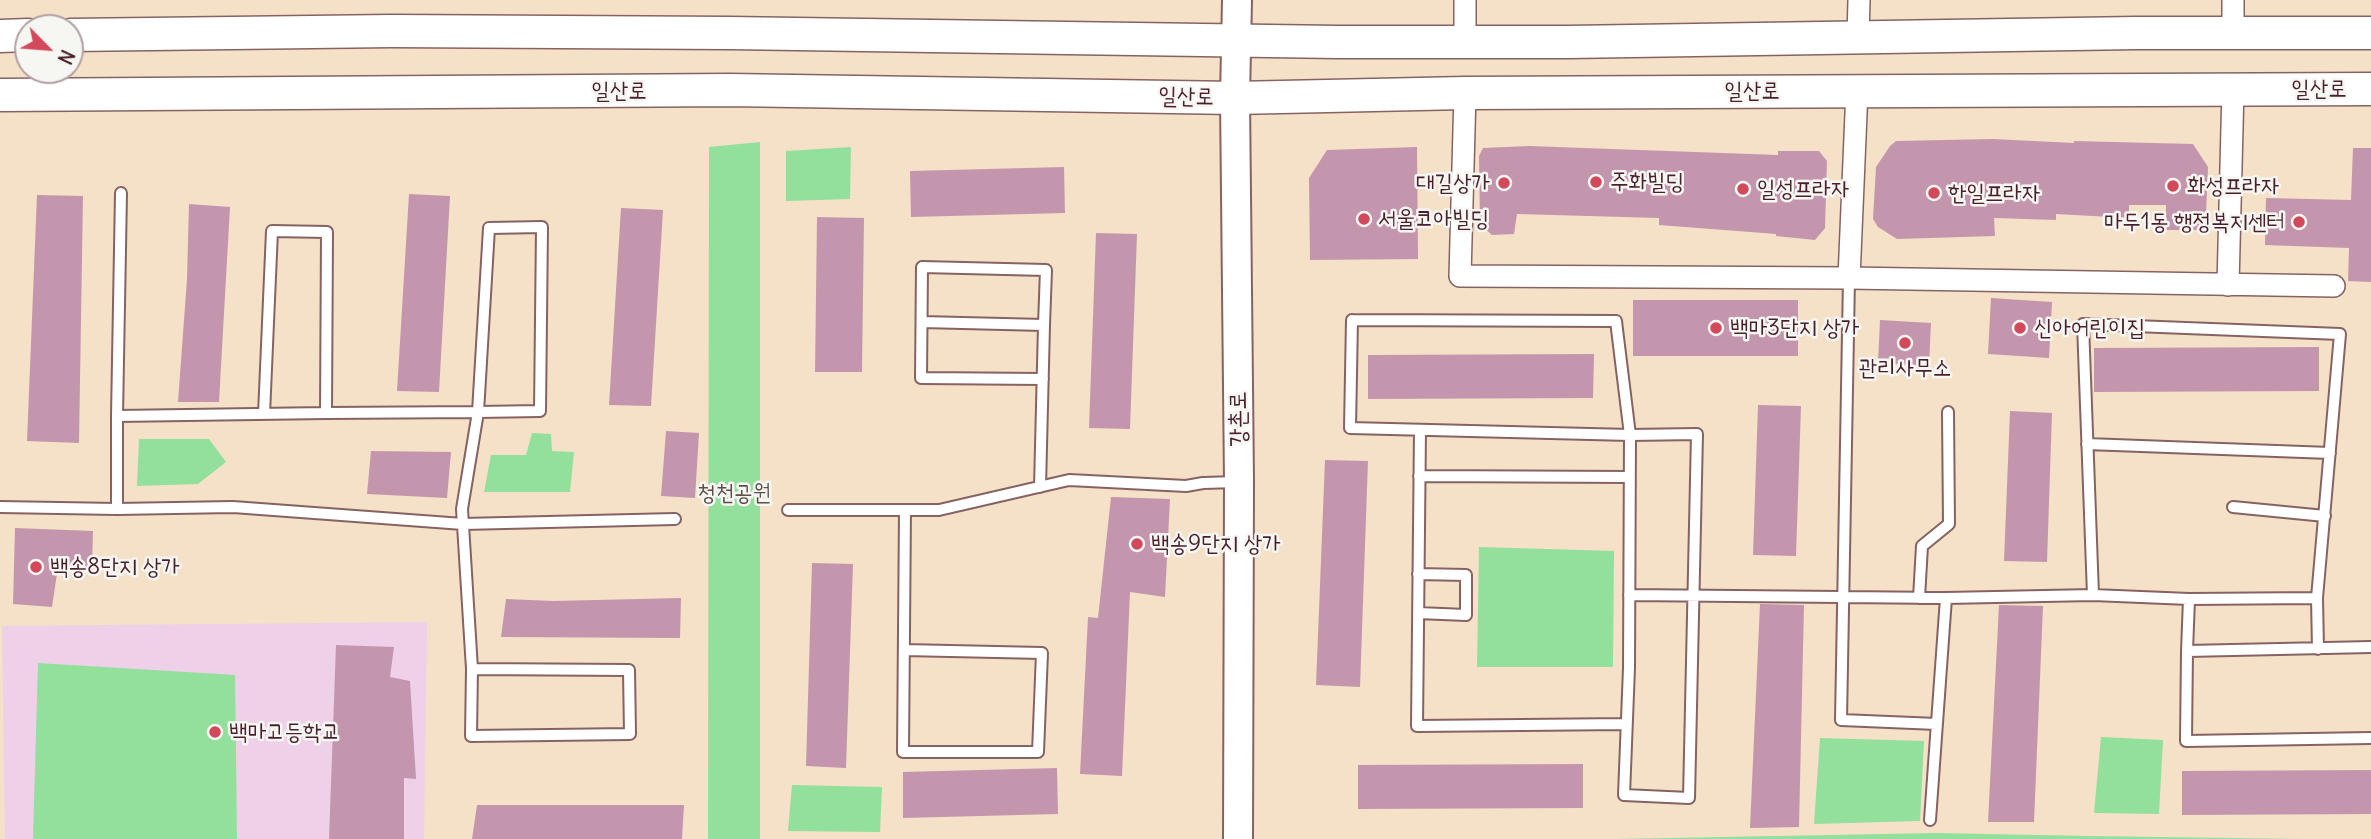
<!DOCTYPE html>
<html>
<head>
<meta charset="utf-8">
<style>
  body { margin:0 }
  #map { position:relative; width:2371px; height:839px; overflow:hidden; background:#f4e1c8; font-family:Delius,sans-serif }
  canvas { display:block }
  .north { position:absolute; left:14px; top:14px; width:70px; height:70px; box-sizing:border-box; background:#f6f6f2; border:2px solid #b1a0a2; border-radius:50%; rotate:115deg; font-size:19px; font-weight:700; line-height:28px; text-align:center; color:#4a1f2b }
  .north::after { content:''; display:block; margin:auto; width:24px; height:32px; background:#d1495b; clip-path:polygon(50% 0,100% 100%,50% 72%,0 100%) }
</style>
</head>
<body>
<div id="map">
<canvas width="2371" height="839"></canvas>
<div class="north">N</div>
</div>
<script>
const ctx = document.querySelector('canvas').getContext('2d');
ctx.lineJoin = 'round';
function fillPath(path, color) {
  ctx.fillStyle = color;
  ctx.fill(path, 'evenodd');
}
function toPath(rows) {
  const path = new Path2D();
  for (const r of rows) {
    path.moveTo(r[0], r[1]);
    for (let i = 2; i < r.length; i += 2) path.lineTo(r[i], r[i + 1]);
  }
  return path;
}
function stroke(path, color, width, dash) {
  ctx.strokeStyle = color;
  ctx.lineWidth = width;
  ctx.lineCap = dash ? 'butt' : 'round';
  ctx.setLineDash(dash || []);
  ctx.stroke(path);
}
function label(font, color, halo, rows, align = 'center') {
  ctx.font = font + ' Delius,"Poor Story",sans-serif';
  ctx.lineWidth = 5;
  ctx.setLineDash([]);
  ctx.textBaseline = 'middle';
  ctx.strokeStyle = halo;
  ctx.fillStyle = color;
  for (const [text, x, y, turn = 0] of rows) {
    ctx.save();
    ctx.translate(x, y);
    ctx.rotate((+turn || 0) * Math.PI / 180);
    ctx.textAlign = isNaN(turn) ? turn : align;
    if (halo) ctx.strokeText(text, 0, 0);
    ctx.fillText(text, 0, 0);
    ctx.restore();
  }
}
fillPath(toPath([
  [427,622,424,839,5,839,2,626]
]), '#eed0e8');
fillPath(toPath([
  [760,142,760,839,708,839,709,147],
  [851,147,850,199,786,201,786,151],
  [532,433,551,434,552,451,574,452,570,492,484,492,491,455,526,455],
  [139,439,209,439,226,462,198,484,137,486],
  [1479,547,1614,551,1613,667,1477,667],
  [38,663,235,675,237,839,33,839],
  [2101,737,2163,740,2159,814,2094,813],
  [1820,738,1924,741,1920,821,1814,824],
  [792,785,882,787,880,832,788,831],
  [1936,833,2089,836,2302,839,1617,839]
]), '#93df9c');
fillPath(toPath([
  [1993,139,2074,143,2074,141,2193,144,2208,167,2206,215,2196,230,2166,230,2166,205,2129,205,2129,218,2056,214,2056,220,1994,218,1995,236,1897,239,1878,227,1873,219,1876,167,1890,146,1896,141],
  [1529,146,1778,155,1778,151,1819,151,1827,161,1825,228,1815,240,1776,236,1776,234,1659,225,1659,218,1517,214,1514,234,1492,235,1480,224,1479,156,1483,148],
  [1417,147,1418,259,1310,260,1309,178,1327,150],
  [2353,148,2371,148,2371,282,2348,281,2349,248,2265,245,2266,198,2351,200],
  [1064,167,1065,213,911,217,910,171],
  [409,194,450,196,439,392,397,391],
  [37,195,83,196,79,443,27,441],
  [189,204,230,207,219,402,178,402,187,279],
  [621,208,663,210,651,406,609,405],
  [817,217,864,218,862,372,815,372],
  [1096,233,1137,234,1130,429,1089,428],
  [1991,298,2052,302,2049,358,1988,354],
  [1633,300,1798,300,1798,356,1633,356],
  [1880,320,1931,323,1929,366,1878,363],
  [2319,347,2319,391,2094,392,2094,348],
  [1594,354,1593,398,1368,399,1368,355],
  [1758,405,1801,406,1796,556,1753,555],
  [2010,411,2052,413,2047,562,2004,561],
  [666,431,699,433,695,498,661,496],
  [371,451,451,452,447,498,367,494],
  [1325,460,1368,461,1360,687,1316,685],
  [1111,497,1170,499,1165,597,1130,592,1122,776,1080,774,1088,617,1098,618],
  [15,528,93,531,92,568,58,567,52,607,13,604],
  [812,563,853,564,846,768,806,766],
  [681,598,680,638,501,637,506,599,553,601],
  [1760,604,1804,605,1799,827,1750,828],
  [1999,605,2043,606,2034,822,1988,822],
  [336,645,394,647,390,677,410,681,416,779,404,778,404,839,329,839],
  [1583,764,1583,808,1358,809,1358,765],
  [1057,768,1058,814,903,818,903,772],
  [2371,770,2371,814,2182,815,2182,771],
  [477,805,684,805,682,839,472,839]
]), '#c496ae');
const lane = toPath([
  [121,193,117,416,326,413,327,232,272,231,264,414],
  [1849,278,1841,720,1937,724],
  [1352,320,1616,321,1630,435,1350,428,1352,320],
  [922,322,1044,325],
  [326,413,478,412,540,411,542,227,489,228,478,412,462,509,472,669],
  [1420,430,1417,726,1626,724],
  [1697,434,1689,798,1624,795,1629,668,1630,435,1697,434],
  [2087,444,2330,453],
  [1419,476,1629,477],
  [1040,487,1044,325,1046,270,922,267,921,378,1043,379],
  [0,507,117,509,117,416],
  [2233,507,2325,516],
  [117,509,233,507,463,524,675,519],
  [788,510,939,510,1069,480,1186,486,1203,483,1237,482],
  [1629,595,1946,598,2093,595,2189,599,2317,598],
  [2093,595,2083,324,2340,334,2317,598,2318,649],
  [1919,598,1922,546,1949,524,1948,412],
  [1418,613,1466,615,1466,575,1418,574],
  [2371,647,2187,651,2186,741,2371,738],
  [904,650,1042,653,1038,752,903,752,905,510],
  [2187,651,2189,599],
  [472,669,629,670,630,734,471,736,472,669],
  [1930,820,1946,598]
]);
const street = toPath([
  [2233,0,2233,33],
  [1858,37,1859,0],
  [1465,41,1465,0],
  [1465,93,1460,276,1849,278,2334,286],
  [1849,278,1857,90],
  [2228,285,2233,88]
]);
const secondary = toPath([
  [1237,0,1235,98,1239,482,1238,839]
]);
const primary = toPath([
  [70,35,392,31,729,33,1337,42,1569,42,2136,33,2371,33],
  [0,36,28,35],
  [0,95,730,90,1235,98,1465,93,2371,89]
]);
stroke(lane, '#866362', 14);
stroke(street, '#866362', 24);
stroke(secondary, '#866362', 32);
stroke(primary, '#866362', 35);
stroke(lane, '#fff', 10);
stroke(street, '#fff', 21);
stroke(secondary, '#fff', 28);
stroke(primary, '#fff', 32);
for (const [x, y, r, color] of [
  [1596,182,7,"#d1495b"],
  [1504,183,7,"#d1495b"],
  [2173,186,7,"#d1495b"],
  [1743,189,7,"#d1495b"],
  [1934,193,7,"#d1495b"],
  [1364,219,7,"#d1495b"],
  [2299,222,7,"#d1495b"],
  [1716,328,7,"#d1495b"],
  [2020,328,7,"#d1495b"],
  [1905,343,7,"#d1495b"],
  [1137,544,7,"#d1495b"],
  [36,567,7,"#d1495b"],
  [215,732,7,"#d1495b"]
]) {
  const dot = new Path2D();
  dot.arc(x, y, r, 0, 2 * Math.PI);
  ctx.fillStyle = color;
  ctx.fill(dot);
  stroke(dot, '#f6f6f2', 2.5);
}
label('23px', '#4a1f2b', '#f6f6f2', [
  ["일산로",2319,89],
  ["일산로",619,91],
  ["일산로",1752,91],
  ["일산로",1186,97,1],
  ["강촌로",1239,419,-91]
]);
label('23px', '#4a1f2b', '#f6f6f2', [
  ["주화빌딩",1610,182],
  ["대길상가",1490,183,"right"],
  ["화성프라자",2187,186],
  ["일성프라자",1757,189],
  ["한일프라자",1948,193],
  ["서울코아빌딩",1378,219],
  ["마두1동 행정복지센터",2285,222,"right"],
  ["백마3단지 상가",1730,328],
  ["신아어린이집",2034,328],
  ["관리사무소",1905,368,"center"],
  ["백송9단지 상가",1151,544],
  ["백송8단지 상가",50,567],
  ["백마고등학교",229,732]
], 'left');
label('23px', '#5c4f47', '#f6f6f2', [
  ["청천공원",734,493]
]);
</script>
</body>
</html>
